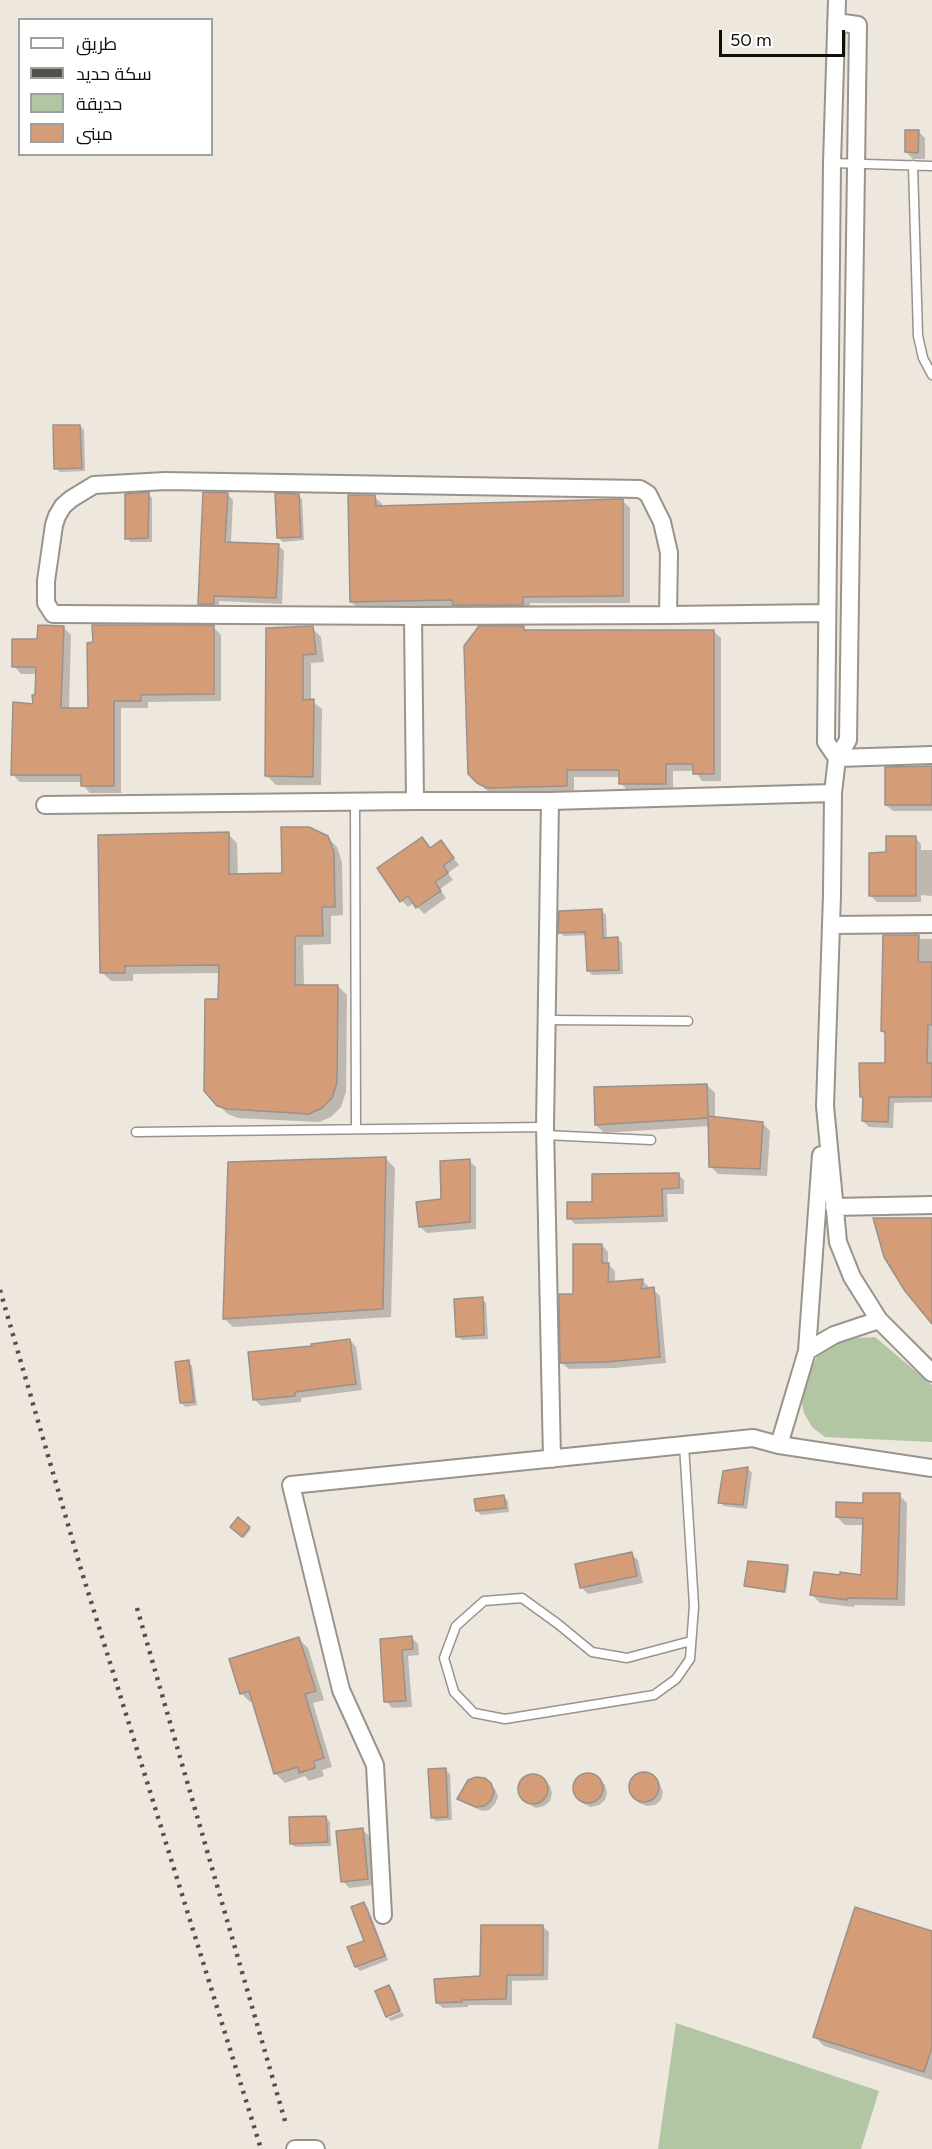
<!DOCTYPE html>
<html>
<head>
<meta charset="utf-8">
<style>
  body { margin:0 }
  #map { position:relative; width:932px; height:2149px; overflow:hidden; background:#eee7de; font-family:Figtree,Cairo,sans-serif }
  canvas { display:block }
  .legend { position:absolute; left:18px; top:18px; width:195px; height:138px; box-sizing:border-box; background:#fff; border:2px solid #9f9f9d; margin:0; padding:8px 10px; list-style:none; font-size:18px; color:#100e0b }
  .legend li { display:flex; align-items:center; gap:12px; height:30px }
  .legend b { width:30px; border:2px solid #9f9f9d }
  .scale { position:absolute; left:719px; top:30px; width:126px; height:27px; box-sizing:border-box; border:3px solid #100e0b; border-top:0; padding-left:8px; font-size:18px; line-height:21px; white-space:nowrap; color:#100e0b; -webkit-text-stroke:4px #fff; paint-order:stroke }
</style>
</head>
<body>
<div id="map">
<canvas width="932" height="2149"></canvas>
<ul class="legend">
<li><b style="height:8px;background:#fff"></b>طريق</li>
<li><b style="height:8px;background:#54514c"></b>سكة حديد</li>
<li><b style="height:16px;background:#b2c6a3"></b>حديقة</li>
<li><b style="height:16px;background:#d49c77"></b>مبنى</li>
</ul>
<div class="scale">50 m</div>
</div>
<script>
const ctx = document.querySelector('canvas').getContext('2d');
ctx.lineJoin = 'round';
function fillPath(path, color) {
  ctx.fillStyle = color;
  ctx.fill(path, 'evenodd');
}
function toPath(rows) {
  const path = new Path2D();
  for (const r of rows) {
    if (r.length === 3) {
      path.moveTo(r[0] + r[2], r[1]);
      path.arc(r[0], r[1], r[2], 0, 2 * Math.PI);
      continue;
    }
    path.moveTo(r[0], r[1]);
    for (let i = 2; i < r.length; i += 2) path.lineTo(r[i], r[i + 1]);
  }
  return path;
}
function stroke(path, color, width, dash) {
  ctx.strokeStyle = color;
  ctx.lineWidth = width;
  ctx.lineCap = dash ? 'butt' : 'round';
  ctx.setLineDash(dash || []);
  ctx.stroke(path);
}
fillPath(toPath([
  [875,1337,932,1385,932,1442,825,1437,812,1427,804,1413,800,1394,817,1356,836,1344,856,1338],
  [676,2023,879,2091,861,2149,658,2149]
]), '#b2c6a3');
fillPath(toPath([
  [918,131,925,138,925,159,913,159,906,152],
  [80,426,84,430,85,471,60,472,56,468],
  [148,494,152,498,152,542,130,542,127,538],
  [227,494,233,500,231,543,278,545,284,551,282,604,219,601,219,610,206,610,200,604],
  [298,495,302,499,304,540,283,542,278,537],
  [375,497,382,504,382,508,623,501,630,508,630,603,530,603,530,612,462,612,456,606,359,609,351,602],
  [63,627,71,635,69,709,89,709,213,627,221,635,221,701,148,702,148,708,121,708,121,793,90,793,83,785,83,782,20,782,12,774,37,696,38,674,21,674,14,666,39,641],
  [312,628,321,637,324,662,311,663,311,700,322,709,321,785,276,785,267,776,268,630],
  [523,628,527,631,713,631,721,638,721,781,702,781,695,771,673,771,673,791,628,791,621,783,621,777,574,777,574,793,496,795,486,790,469,773],
  [932,767,932,811,893,811,886,805],
  [228,834,237,843,238,876,284,875,327,837,337,847,342,862,343,915,331,916,331,944,303,945,304,986,338,986,347,995,346,1092,341,1107,331,1117,319,1122,238,1118,228,1114,218,1105,220,973,133,974,133,981,111,981,102,972],
  [915,837,921,844,921,850,932,850,932,896,921,895,921,902,877,902,871,896],
  [422,839,431,849,441,842,459,865,448,873,453,880,440,889,446,898,424,914,414,903,408,907,402,901],
  [602,911,606,915,607,939,618,939,622,943,623,974,592,975,588,970,587,935,564,936,560,932],
  [918,936,921,939,932,939,932,1102,894,1103,893,1128,869,1127,863,1121,864,1100,861,1097,886,1064,887,1035,882,1031],
  [707,1085,715,1093,715,1118,762,1123,770,1131,767,1176,718,1174,710,1166,709,1126,604,1133,596,1125],
  [386,1159,395,1168,391,1317,233,1327,224,1318],
  [469,1161,476,1167,476,1229,427,1233,420,1227,443,1201],
  [678,1174,684,1180,684,1194,667,1194,668,1222,575,1224,569,1218,594,1203],
  [602,1245,608,1252,608,1264,615,1271,615,1283,643,1281,649,1287,649,1289,653,1289,660,1296,666,1363,615,1368,569,1369,562,1363,574,1296],
  [482,1299,486,1303,488,1339,462,1340,457,1336],
  [350,1340,356,1347,362,1390,301,1398,301,1402,261,1406,254,1399,313,1347],
  [188,1362,192,1366,197,1405,186,1407,181,1403],
  [748,1469,752,1473,747,1509,724,1506,720,1502],
  [899,1495,907,1503,905,1606,855,1605,854,1607,820,1603,812,1595,863,1577,864,1525,845,1525,837,1517,864,1504],
  [504,1497,508,1501,509,1512,481,1515,477,1511],
  [238,1519,251,1529,244,1538,232,1527],
  [631,1554,638,1560,643,1583,588,1594,581,1587],
  [788,1567,789,1568,786,1593,746,1585],
  [412,1638,418,1644,419,1655,408,1656,412,1707,392,1708,386,1701,381,1640],
  [299,1639,308,1648,324,1700,313,1703,332,1767,322,1770,324,1776,309,1781,305,1776,285,1783,276,1774,253,1701,250,1702,241,1693],
  [445,1770,450,1774,452,1820,436,1821,432,1817],
  [641,1773,649,1774,660,1785,663,1792,661,1800,655,1805,647,1806,639,1803,630,1792,630,1784,634,1777],
  [586,1774,593,1775,605,1785,607,1793,605,1800,599,1805,591,1807,584,1804,574,1792,574,1784,579,1777],
  [531,1775,539,1776,550,1786,552,1793,550,1801,544,1806,536,1808,529,1804,520,1793,520,1785,524,1778],
  [490,1784,495,1789,498,1797,495,1804,489,1810,482,1811,462,1802,458,1798],
  [326,1817,330,1822,331,1846,295,1847,291,1843],
  [362,1829,369,1836,374,1885,349,1888,343,1881],
  [364,1904,368,1908,388,1960,360,1971,356,1967,366,1941],
  [543,1927,549,1932,548,1980,512,1981,512,2005,468,2005,468,2007,443,2008,437,2003,482,1977],
  [932,1933,932,2080,824,2046,815,2037],
  [389,1986,393,1990,401,2010,387,2015],
  [402,2012,404,2016,391,2021,388,2018]
]), '#0003');
const building = toPath([
  [905,130,919,130,918,153,905,152,905,130],
  [53,425,80,425,82,468,54,469,53,425],
  [149,492,148,538,125,539,125,494,149,492],
  [203,492,228,493,225,542,279,544,276,598,214,596,214,604,198,604,203,492],
  [275,493,299,494,301,537,277,538,275,493],
  [348,495,375,495,376,506,623,499,623,596,523,597,523,605,453,605,452,600,350,602,348,495],
  [38,625,64,626,61,708,88,708,87,643,93,642,92,625,214,625,214,694,141,695,141,701,114,701,114,786,81,786,81,775,11,775,13,702,33,704,32,695,35,695,36,667,12,667,12,639,37,639,38,625],
  [313,626,316,654,303,655,303,700,314,699,313,777,265,776,266,628,313,626],
  [479,626,524,626,524,630,714,630,714,774,693,774,693,764,666,764,666,784,619,784,619,770,567,770,567,786,487,788,477,783,468,774,464,646,479,626],
  [932,766,932,805,885,805,885,767,932,766],
  [281,827,309,827,328,836,334,852,335,907,322,907,323,936,295,936,295,985,338,985,337,1083,332,1098,322,1108,309,1114,228,1109,217,1106,204,1091,205,999,218,999,219,965,125,966,125,973,100,973,98,835,229,832,229,874,282,873,281,827],
  [886,836,916,836,916,896,869,896,869,853,886,852,886,836],
  [422,837,430,848,441,840,454,858,443,866,448,873,435,882,441,891,416,908,408,896,400,902,377,868,422,837],
  [602,909,603,938,618,937,619,970,587,971,585,932,558,933,559,911,602,909],
  [883,935,919,935,918,962,932,962,932,1025,928,1025,927,1063,932,1063,932,1097,889,1097,888,1122,862,1121,863,1097,860,1097,859,1063,885,1063,885,1032,881,1031,883,935],
  [707,1084,708,1116,763,1122,760,1169,709,1167,708,1118,595,1125,594,1087,707,1084],
  [386,1157,383,1309,223,1319,228,1162,386,1157],
  [470,1159,470,1222,419,1227,416,1202,441,1199,440,1161,470,1159],
  [679,1173,679,1188,662,1189,663,1216,567,1219,567,1202,592,1202,592,1174,679,1173],
  [873,1218,932,1218,932,1324,905,1291,884,1257,873,1218],
  [573,1244,602,1244,602,1263,609,1263,608,1282,643,1279,641,1289,654,1287,660,1357,607,1362,560,1363,559,1294,573,1294,573,1244],
  [483,1297,484,1335,456,1337,454,1299,483,1297],
  [350,1339,356,1384,295,1392,295,1396,253,1400,248,1352,312,1346,311,1344,350,1339],
  [189,1360,194,1402,180,1403,175,1362,189,1360],
  [748,1467,743,1505,718,1503,723,1471,748,1467],
  [863,1493,900,1493,897,1599,847,1598,847,1600,810,1595,814,1572,840,1575,840,1572,861,1575,863,1518,836,1517,836,1502,863,1503,863,1493],
  [504,1495,506,1508,476,1511,474,1499,504,1495],
  [238,1517,250,1527,242,1537,230,1527,238,1517],
  [632,1552,637,1576,580,1588,575,1564,632,1552],
  [748,1561,788,1565,784,1592,744,1586,748,1561],
  [412,1636,413,1649,402,1650,406,1701,384,1702,380,1639,412,1636],
  [299,1637,316,1691,305,1694,324,1758,314,1761,315,1768,299,1773,298,1767,274,1774,249,1691,240,1694,229,1659,299,1637],
  [446,1768,448,1817,431,1818,428,1769,446,1768],
  [644,1787,15],
  [588,1788,15],
  [533,1789,15],
  [476,1777,485,1778,491,1783,494,1792,491,1800,485,1806,476,1807,457,1799,468,1780,476,1777],
  [326,1816,328,1842,290,1844,289,1817,326,1816],
  [363,1828,368,1879,341,1882,336,1831,363,1828],
  [364,1902,385,1956,355,1967,347,1947,364,1941,351,1907,364,1902],
  [855,1907,932,1931,932,2047,924,2072,813,2037,855,1907],
  [481,1925,543,1925,543,1975,507,1975,506,1999,462,2000,462,2002,436,2003,434,1979,480,1976,481,1925],
  [389,1985,400,2011,386,2017,375,1991,389,1985]
]);
fillPath(building, '#d49c77');
stroke(building, '#9a918b', 1.5);
const lane = toPath([
  [832,163,932,166],
  [913,165,918,336,923,358,932,375],
  [355,801,356,1129],
  [547,1020,688,1021],
  [136,1132,545,1127],
  [545,1135,651,1140],
  [684,1445,694,1606,690,1659,676,1679,654,1695,505,1719,474,1713,454,1692,444,1658,456,1626,484,1601,522,1598,558,1624,592,1652,627,1658,691,1641]
]);
const street = toPath([
  [837,0,832,163,826,742,837,758,833,793,832,895,825,1106,838,1242,852,1277,879,1320,932,1373],
  [836,22,858,25,848,740,837,758],
  [668,615,669,553,662,522,648,494,640,489,165,481,94,485,71,499,63,506,57,516,54,525,46,581,46,603,53,614,59,614,413,616,668,615,827,613],
  [413,616,415,801],
  [837,758,932,755],
  [550,801,545,1127,552,1459],
  [45,805,415,801,550,801,833,793],
  [831,925,932,924],
  [834,1207,932,1205],
  [807,1351,834,1335,879,1320],
  [779,1445,807,1351,821,1155],
  [383,1915,375,1765,341,1690,291,1485,753,1438,779,1445,932,1468],
  [295,2149,316,2149]
]);
stroke(lane, '#9a938b', 11);
stroke(street, '#9a938b', 20);
stroke(lane, '#fff', 8);
stroke(street, '#fff', 16);
stroke(toPath([
  [0,1290,80,1566,261,2149],
  [137,1608,285,2121]
]), '#54514c', 4.5, [3, 6]);
</script>
</body>
</html>
